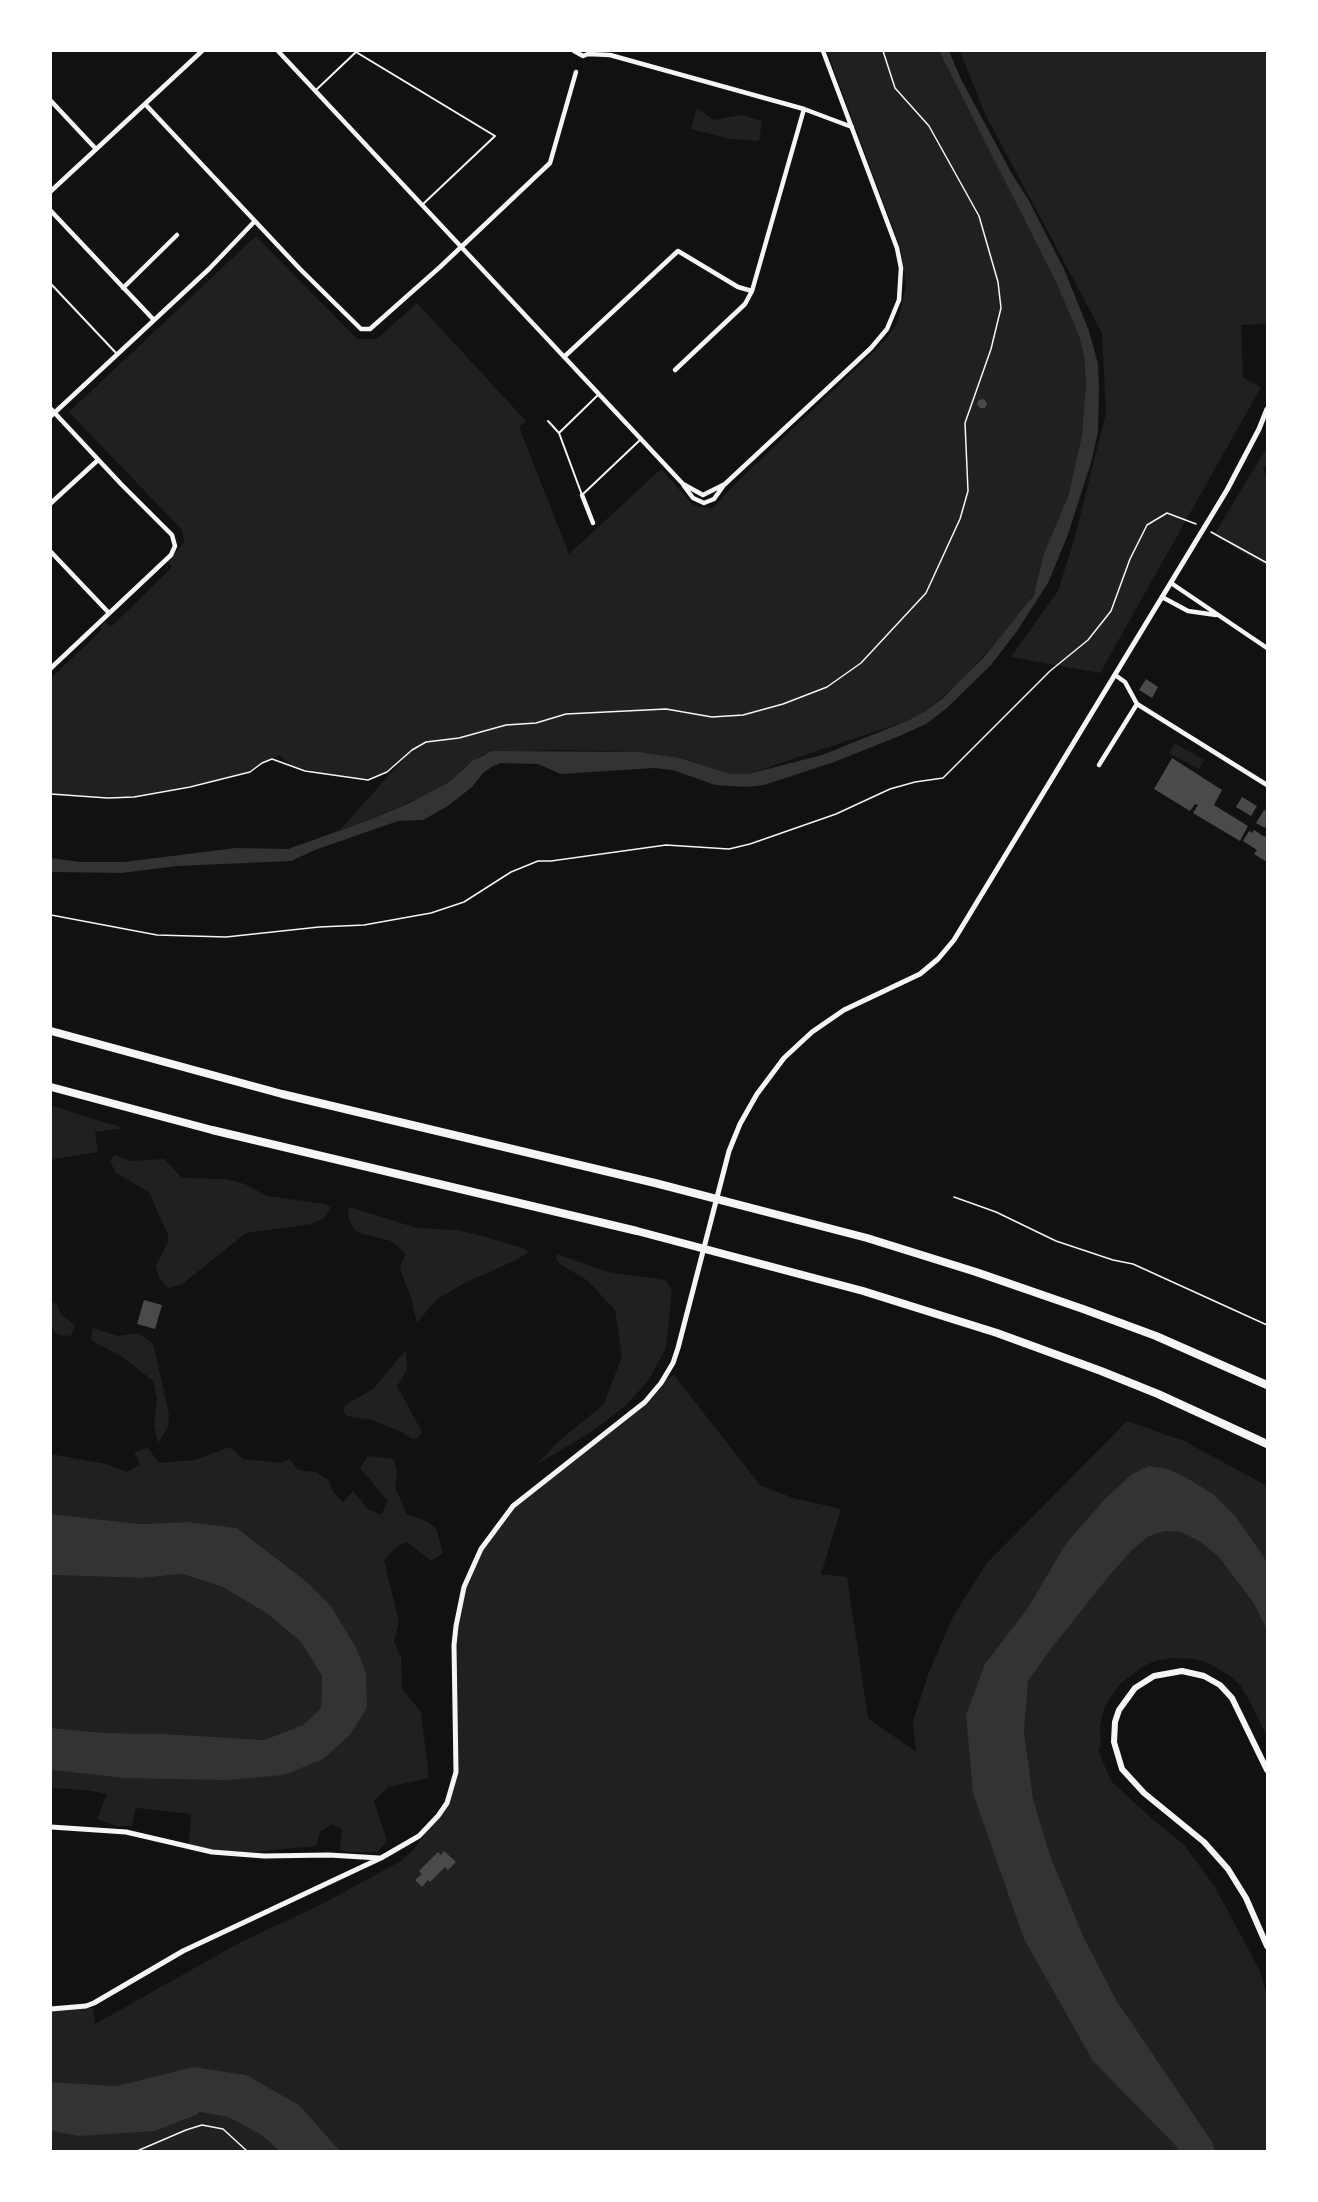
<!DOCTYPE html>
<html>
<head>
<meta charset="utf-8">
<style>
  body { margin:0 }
  #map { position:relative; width:1318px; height:2202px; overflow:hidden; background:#111; font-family:Signika,sans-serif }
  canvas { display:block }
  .frame { position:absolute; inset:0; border:52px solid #fff; pointer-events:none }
</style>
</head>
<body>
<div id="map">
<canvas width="1318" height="2202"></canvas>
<div class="frame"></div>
</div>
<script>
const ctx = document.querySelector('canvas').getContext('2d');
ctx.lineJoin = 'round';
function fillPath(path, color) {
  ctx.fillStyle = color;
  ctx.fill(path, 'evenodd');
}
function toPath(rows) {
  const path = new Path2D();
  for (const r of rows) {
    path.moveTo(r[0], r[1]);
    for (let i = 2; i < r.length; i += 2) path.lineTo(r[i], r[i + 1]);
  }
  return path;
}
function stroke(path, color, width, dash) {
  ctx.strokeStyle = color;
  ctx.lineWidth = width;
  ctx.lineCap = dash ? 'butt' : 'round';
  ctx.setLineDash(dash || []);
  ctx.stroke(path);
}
fillPath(toPath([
  [827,51,939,51,1056,282,1079,336,1084,356,1086,383,1082,435,1078,459,1069,494,1041,563,1037,588,1028,603,1009,627,960,682,924,712,907,721,748,774,730,774,680,758,640,752,554,750,483,754,468,764,448,783,438,789,369,820,340,830,414,747,389,770,373,777,363,779,320,773,292,766,279,755,248,772,219,780,130,797,58,794,51,792,51,678,101,631,101,626,105,622,111,627,172,567,168,562,184,542,182,530,69,412,256,236,357,339,377,339,417,303,526,421,519,427,569,554,661,469,694,506,713,508,734,485,885,341,898,321,906,286,901,249],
  [960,51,1267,51,1267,324,1241,325,1243,378,1261,387,1100,673,1011,657,1058,591,1075,537,1106,413,1102,333,985,114],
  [697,108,714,120,742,115,762,121,759,141,731,139,691,129],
  [1267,447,1267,465,1263,468,1267,479,1267,567,1214,535],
  [1175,743,1204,760,1199,769,1169,753],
  [51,1105,83,1116,124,1128,95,1132,98,1152,54,1159,51,1163],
  [114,1155,132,1161,164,1159,182,1178,226,1179,245,1184,267,1196,326,1204,331,1208,324,1218,312,1224,246,1233,181,1285,168,1288,159,1278,156,1265,168,1242,168,1235,149,1192,116,1173,110,1161],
  [349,1207,417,1228,456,1230,475,1234,523,1248,529,1252,516,1260,465,1283,437,1299,417,1323,411,1297,401,1272,400,1266,406,1254,391,1241,359,1233,354,1229,348,1217],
  [557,1254,608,1272,665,1280,672,1291,666,1348,648,1381,626,1405,591,1432,536,1465,559,1441,604,1404,622,1356,615,1310,588,1281,560,1264,556,1259],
  [51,1301,57,1305,61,1314,75,1325,71,1336,58,1335,51,1327],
  [93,1328,118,1336,137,1333,153,1343,169,1414,168,1427,158,1443,154,1425,157,1399,153,1381,124,1358,91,1340],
  [406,1350,407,1370,397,1386,422,1432,418,1438,412,1439,402,1432,372,1420,347,1416,343,1411,345,1405,373,1389],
  [674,1375,760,1485,793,1498,841,1509,821,1574,847,1577,868,1718,916,1752,913,1721,929,1672,953,1617,986,1564,1127,1421,1184,1441,1267,1486,1267,1737,1247,1696,1240,1685,1230,1676,1208,1663,1196,1659,1170,1658,1155,1661,1142,1667,1121,1683,1114,1692,1104,1708,1100,1726,1101,1744,1098,1750,1111,1781,1149,1816,1185,1846,1215,1887,1260,1971,1267,1996,1267,2151,340,2151,299,2105,193,2067,116,2086,51,2082,52,2005,93,2008,95,2024,241,1942,320,1905,401,1861,415,1848,447,1803,456,1773,454,1645,460,1604,481,1549,513,1506,645,1402,661,1383],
  [230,1447,243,1459,281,1463,290,1459,298,1470,316,1472,328,1480,334,1493,343,1502,353,1491,368,1509,381,1515,388,1501,360,1468,368,1456,394,1459,397,1472,395,1487,407,1514,426,1521,436,1528,443,1553,431,1561,407,1542,396,1547,384,1560,399,1622,394,1641,401,1658,402,1689,421,1712,429,1778,388,1787,374,1801,387,1841,377,1852,350,1852,340,1850,342,1829,332,1824,320,1832,316,1846,222,1855,189,1844,191,1814,136,1808,132,1826,117,1826,97,1819,107,1794,85,1790,53,1788,51,1790,51,1770,123,1778,323,1758,331,1606,308,1583,237,1528,188,1522,140,1524,51,1514,51,1454,106,1464,127,1472,140,1465,134,1452,148,1448,159,1463,195,1460],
  [182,1574,223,1587,269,1615,301,1642,322,1676,321,1708,303,1725,264,1740,167,1734,107,1733,51,1728,51,1575,143,1578],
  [198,2112,228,2117,263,2136,279,2151,51,2151,51,2131,79,2136]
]), '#202020');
fillPath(toPath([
  [939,51,949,51,961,79,1012,174,1028,199,1064,269,1089,331,1098,364,1099,389,1098,432,1091,463,1067,537,1048,583,1017,631,991,665,947,708,926,724,902,735,834,762,764,785,747,787,715,785,673,770,654,768,561,774,538,764,501,763,493,766,483,773,472,787,448,806,423,820,398,821,315,850,291,861,177,866,122,873,51,872,51,858,80,862,124,862,236,848,288,849,369,820,407,804,448,783,472,761,492,751,640,752,680,758,730,774,748,774,822,755,907,721,924,712,943,698,984,657,1034,595,1043,556,1069,494,1082,435,1086,383,1084,356,1079,336,1056,282],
  [1149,1466,1168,1469,1185,1477,1213,1494,1236,1517,1267,1562,1267,1629,1253,1602,1219,1557,1201,1542,1181,1532,1165,1531,1149,1536,1132,1550,1108,1577,1050,1650,1028,1681,1024,1731,1033,1799,1050,1856,1084,1938,1116,2000,1212,2142,1215,2151,1178,2151,1176,2146,1093,2061,1024,1939,973,1793,966,1715,985,1664,1028,1608,1065,1545,1104,1500,1132,1474],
  [51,1514,140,1524,188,1522,237,1528,308,1583,331,1606,356,1648,366,1673,367,1707,350,1735,323,1759,284,1775,226,1780,123,1778,51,1770,51,1728,107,1733,167,1734,264,1740,303,1725,321,1708,322,1676,301,1642,269,1615,223,1587,182,1574,143,1578,51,1575],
  [193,2067,246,2075,299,2105,340,2151,279,2151,263,2136,228,2117,199,2112,196,2115,155,2131,79,2136,51,2131,51,2082,116,2086]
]), '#333');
fillPath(toPath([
  [984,399,987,403,985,408,980,408,977,404,979,400],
  [1146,679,1158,687,1152,698,1139,690],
  [1172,758,1222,790,1214,805,1248,826,1240,841,1193,813,1198,805,1195,804,1190,811,1154,789],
  [1242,797,1257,806,1251,816,1236,807],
  [1264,810,1267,811,1267,824,1265,828,1256,823],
  [1254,830,1265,837,1267,833,1267,862,1254,854,1257,850,1243,841,1249,831,1252,833],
  [144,1300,162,1305,155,1329,137,1324],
  [444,1851,456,1862,448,1870,445,1867,430,1882,428,1880,422,1887,415,1880,422,1874,419,1871,438,1852,441,1855]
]), '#4a4a4a');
stroke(toPath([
  [1211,532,1267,563],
  [51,794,108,798,134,797,190,787,250,772,262,763,272,759,305,771,368,780,387,772,412,750,426,742,459,738,506,725,536,723,566,714,666,709,712,717,743,715,783,704,827,687,861,663,926,593,960,519,968,491,965,423,991,349,1001,308,998,282,979,216,929,126,895,88,883,51],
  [51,915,157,935,226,937,319,927,364,925,431,913,464,902,511,872,538,861,551,861,666,845,729,849,750,844,836,814,890,789,915,782,943,778,1050,671,1088,640,1111,611,1130,559,1147,525,1167,513,1196,524],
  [954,1197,996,1212,1056,1241,1113,1260,1133,1264,1267,1325],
  [137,2151,186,2130,202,2125,223,2129,247,2151]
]), '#f5f5f5', 1.5);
stroke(toPath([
  [316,90,356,52,495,136,422,205],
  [51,284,117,354],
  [599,394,559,433,582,495,640,440],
  [548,421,559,433]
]), '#f5f5f5', 2);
stroke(toPath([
  [278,51,683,484,703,495,725,484,871,348,887,329,899,300,901,268,897,248,823,51],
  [574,51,583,56,588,54,610,55,804,109,852,127],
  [51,101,96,149],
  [145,104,300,269,361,329,370,329,440,267,550,163,576,72],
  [51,191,202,51],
  [51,211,153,319],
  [123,288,177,235],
  [564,357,678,251,738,287,752,291],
  [675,370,745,304,752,291,804,109],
  [51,409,121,484,172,535,175,546,171,555,51,668],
  [51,416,209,269,254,222],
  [684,486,693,498,704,503,714,499,724,485],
  [582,495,593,523],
  [51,503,98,460],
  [51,552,109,613],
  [1171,583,1267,648],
  [1162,597,1188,611,1216,615],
  [1115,675,1125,682,1137,704,1267,785],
  [1099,765,1137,704]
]), '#f5f5f5', 4.5);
stroke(toPath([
  [51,1827,126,1832,212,1852,264,1856,329,1855,379,1858],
  [51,2009,86,2006,94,2003,183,1951,381,1858,419,1836,438,1816,447,1803,456,1772,454,1645,456,1626,464,1587,481,1549,513,1506,645,1402,661,1383,673,1363,678,1348,729,1151,740,1124,757,1094,784,1058,812,1032,844,1010,920,974,938,959,954,940,1227,490,1259,429,1267,409]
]), '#f5f5f5', 5);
stroke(toPath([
  [1267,1770,1232,1698,1220,1685,1204,1676,1182,1671,1154,1676,1135,1688,1119,1710,1115,1722,1114,1742,1122,1769,1144,1793,1204,1842,1228,1869,1246,1898,1267,1946]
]), '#f5f5f5', 6);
stroke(toPath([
  [51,1031,282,1094,655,1183,867,1238,976,1272,1083,1309,1156,1336,1267,1385],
  [51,1087,212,1130,637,1231,863,1291,997,1333,1101,1371,1158,1394,1267,1444]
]), '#f5f5f5', 8);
</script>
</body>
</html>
